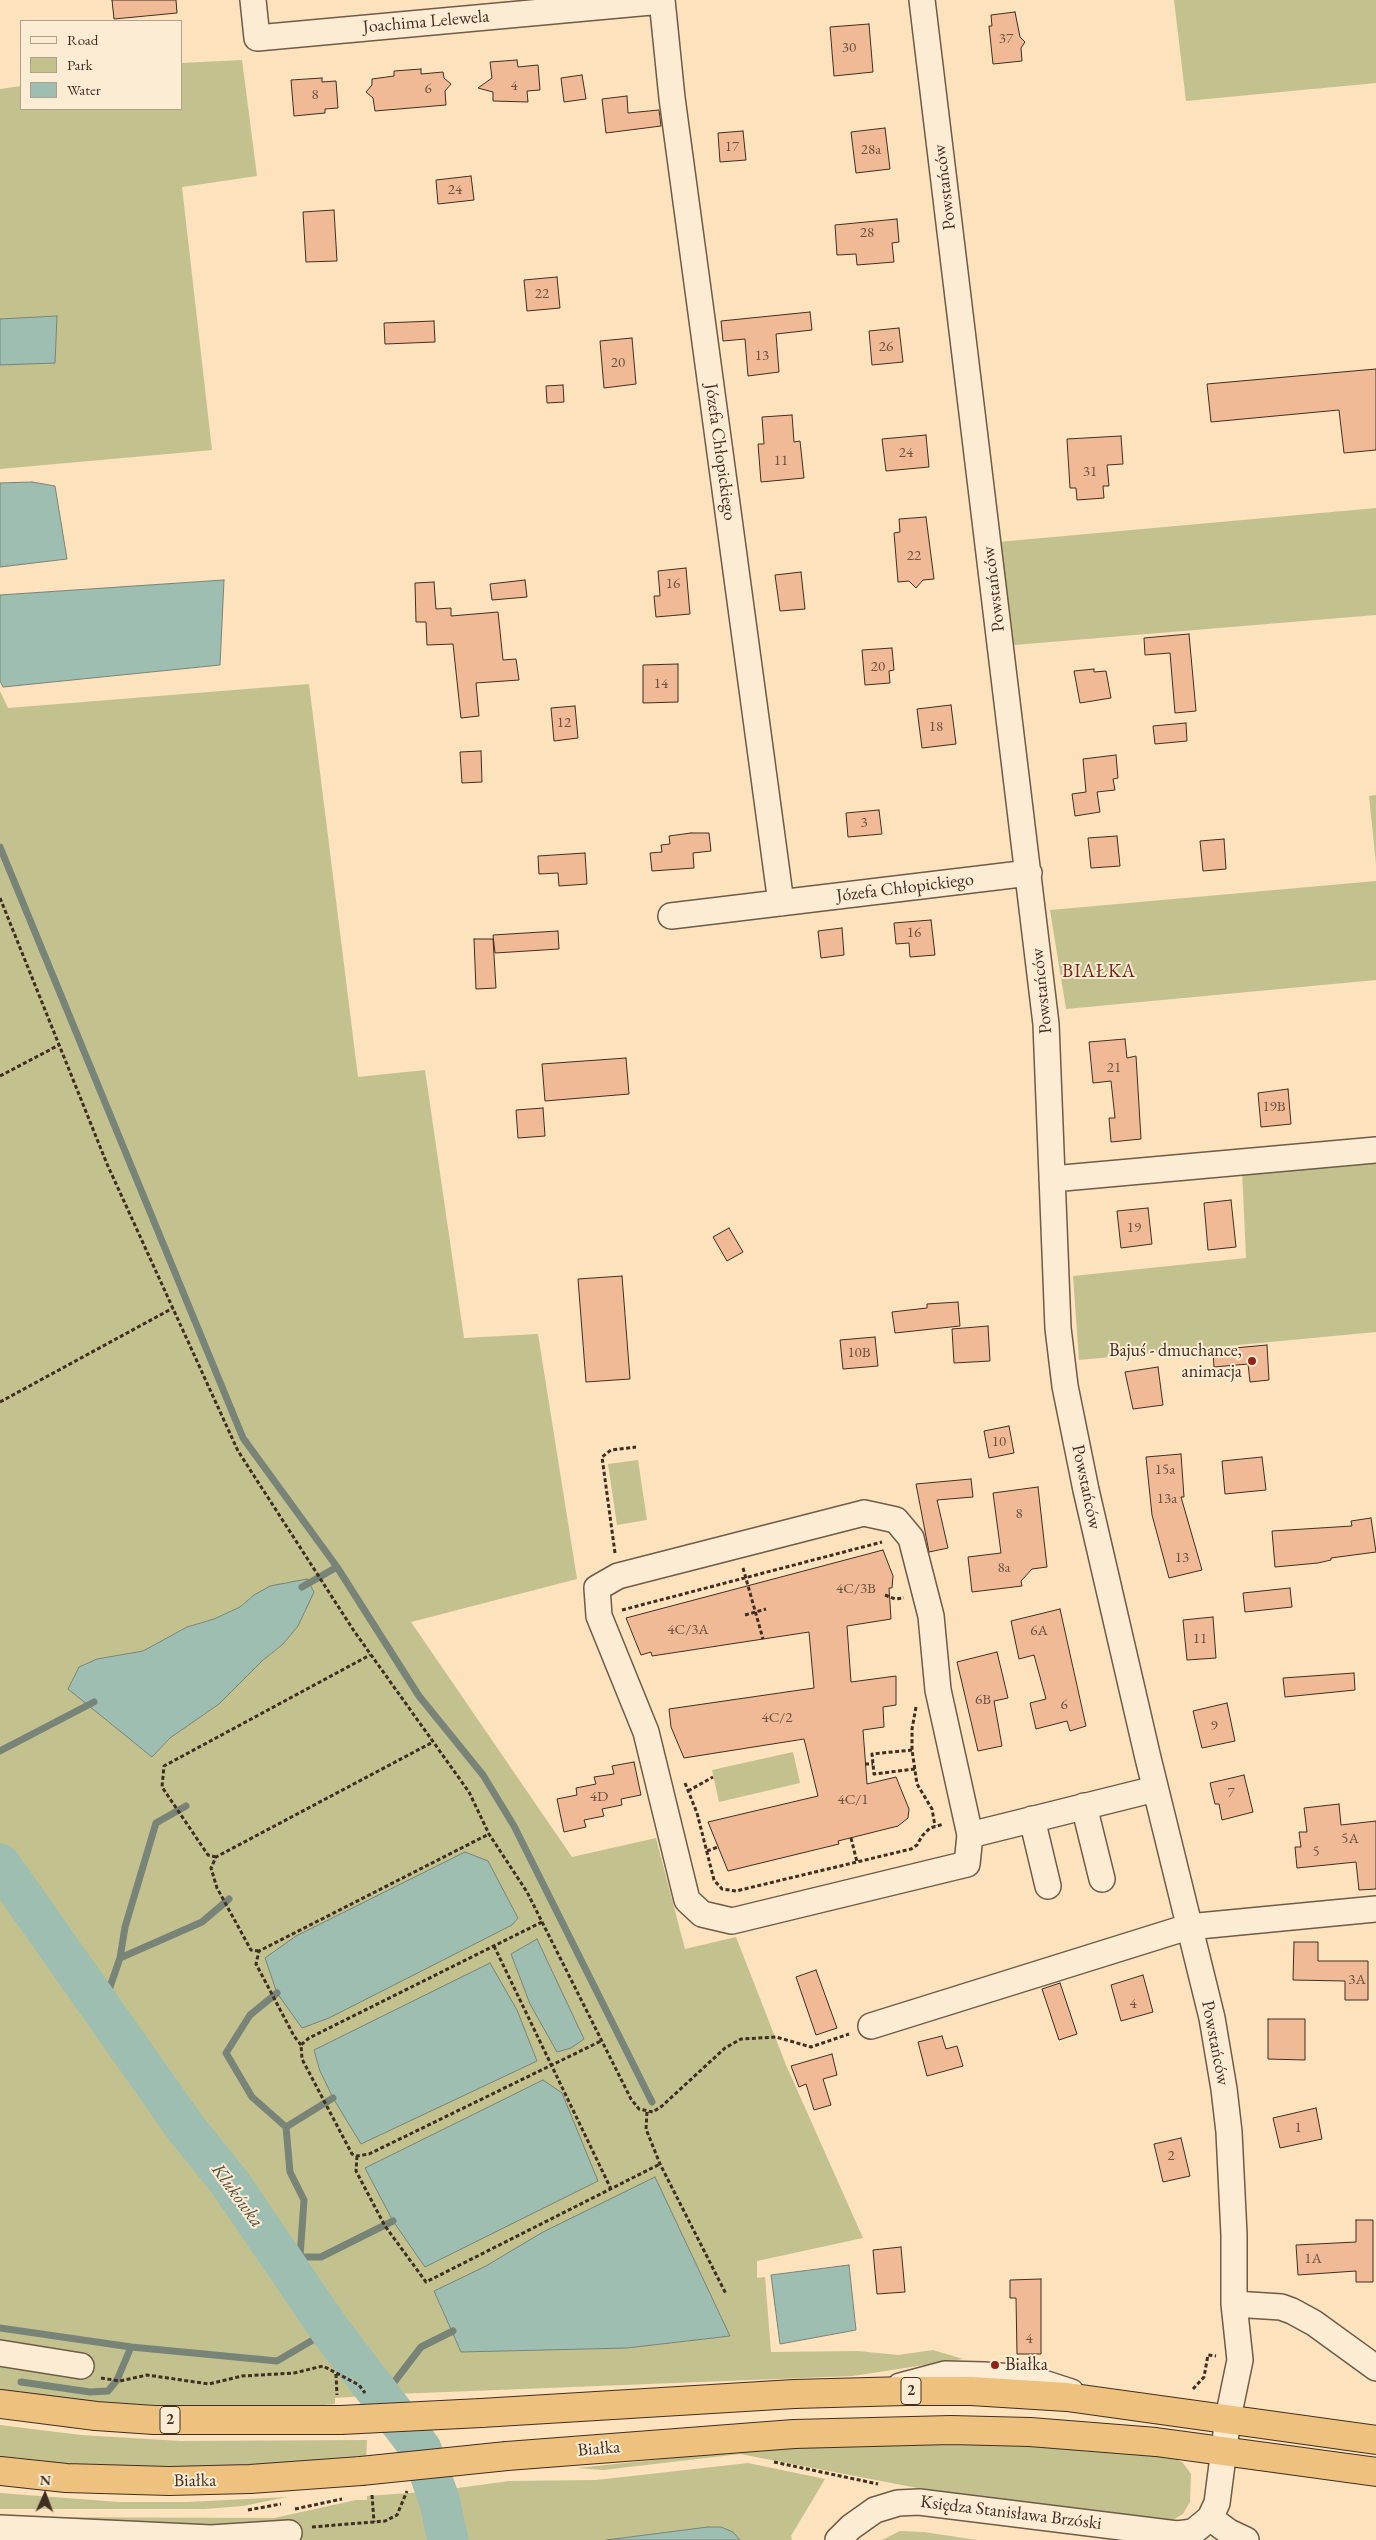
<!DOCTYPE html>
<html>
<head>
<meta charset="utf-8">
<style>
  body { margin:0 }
  #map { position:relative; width:1376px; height:2540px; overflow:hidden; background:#fce2bd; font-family:"EB Garamond",serif }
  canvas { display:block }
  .legend { position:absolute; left:20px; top:20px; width:162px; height:90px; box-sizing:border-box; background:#fdecd4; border:1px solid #b1a08c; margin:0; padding:6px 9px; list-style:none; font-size:15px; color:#3f2e21 }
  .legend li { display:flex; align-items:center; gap:10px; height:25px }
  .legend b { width:25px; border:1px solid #b1a08c }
  .north { position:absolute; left:20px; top:2470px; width:50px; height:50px; -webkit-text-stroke:4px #fdecd4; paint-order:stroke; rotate:2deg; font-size:14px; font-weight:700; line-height:20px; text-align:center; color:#3f2e21 }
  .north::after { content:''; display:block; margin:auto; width:18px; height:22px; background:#3f2e21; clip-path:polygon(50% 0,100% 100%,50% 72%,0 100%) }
</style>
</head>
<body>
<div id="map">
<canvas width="1376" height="2540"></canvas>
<ul class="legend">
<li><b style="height:6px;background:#fdecd4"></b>Road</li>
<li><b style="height:14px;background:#c3c28e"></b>Park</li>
<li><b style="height:14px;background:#9fbeb2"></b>Water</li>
</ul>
<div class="north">N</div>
</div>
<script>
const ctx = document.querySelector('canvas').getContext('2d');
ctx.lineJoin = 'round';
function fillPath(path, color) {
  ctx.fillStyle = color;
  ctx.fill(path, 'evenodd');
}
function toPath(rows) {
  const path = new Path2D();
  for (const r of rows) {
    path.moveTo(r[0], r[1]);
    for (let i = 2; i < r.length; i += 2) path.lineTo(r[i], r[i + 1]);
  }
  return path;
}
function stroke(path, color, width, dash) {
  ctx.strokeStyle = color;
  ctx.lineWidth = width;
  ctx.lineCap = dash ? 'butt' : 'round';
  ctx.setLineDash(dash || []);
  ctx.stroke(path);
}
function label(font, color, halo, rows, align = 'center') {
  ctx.font = font + ' "EB Garamond",serif';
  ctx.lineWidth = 4;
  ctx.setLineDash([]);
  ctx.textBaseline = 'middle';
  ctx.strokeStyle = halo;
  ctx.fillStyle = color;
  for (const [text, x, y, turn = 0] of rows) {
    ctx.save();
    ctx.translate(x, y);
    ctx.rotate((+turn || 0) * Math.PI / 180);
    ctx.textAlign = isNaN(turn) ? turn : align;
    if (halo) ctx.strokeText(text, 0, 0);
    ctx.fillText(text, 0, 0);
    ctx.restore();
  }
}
fillPath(toPath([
  [1174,0,1376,0,1376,83,1186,101],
  [242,60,257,176,182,187,212,450,0,469,0,89,21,86,21,109,181,109,181,63],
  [1376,508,1376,615,1014,645,998,542],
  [309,684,358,1077,425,1070,464,1338,538,1334,577,1579,411,1622,572,1857,656,1838,685,1949,736,1937,786,2065,863,2238,757,2261,757,2278,765,2277,771,2352,858,2351,898,2355,933,2350,963,2359,853,2376,395,2394,335,2398,335,2404,300,2407,138,2408,0,2392,0,691,8,708],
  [254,1595,283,1644,262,1661,219,1704,170,1738,152,1757,97,1659,143,1651,187,1627,214,1619,240,1607],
  [1376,795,1376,864,1369,796],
  [1376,881,1376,980,1066,1009,1050,910],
  [1376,1156,1376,1332,1079,1360,1073,1276,1246,1258,1242,1169],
  [638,1460,647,1520,617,1525,608,1464],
  [793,1752,800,1783,719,1802,712,1770],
  [0,2425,81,2435,181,2441,367,2440,366,2461,198,2471,0,2461],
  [951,2440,1167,2453,1183,2463,1191,2474,1190,2502,1183,2514,1171,2521,1161,2522,928,2490,740,2454,603,2470,577,2468,808,2444],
  [748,2463,825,2479,791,2536,792,2540,0,2540,0,2517,274,2518,356,2500,367,2500,367,2496,436,2491,509,2481,596,2480],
  [0,2493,119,2502,187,2502,287,2497,243,2506,205,2509,0,2509],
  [900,2531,924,2532,977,2540,882,2540]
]), '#c3c28e');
const water = toPath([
  [57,316,55,363,0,365,0,319,57,316],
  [32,482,55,486,67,559,0,567,0,483,32,482],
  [224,580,220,665,3,687,0,681,0,595,224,580],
  [307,1579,314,1592,298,1626,283,1644,262,1661,219,1704,170,1738,152,1757,68,1689,79,1667,97,1659,143,1651,187,1627,214,1619,240,1607,254,1595,270,1586,307,1579],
  [465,1852,488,1861,518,1918,512,1925,329,2018,302,2028,277,1993,265,1958,296,1936,465,1852],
  [537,1939,584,2039,571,2048,557,2052,530,2004,511,1954,537,1939],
  [490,1963,517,2010,537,2061,361,2144,333,2098,320,2071,314,2050,490,1963],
  [543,2080,562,2093,598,2181,425,2267,393,2221,365,2168,543,2080],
  [655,2177,730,2336,627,2348,461,2352,434,2291,486,2266,543,2232,655,2177],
  [849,2265,856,2330,780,2344,771,2275,849,2265],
  [708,2527,721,2527,733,2532,740,2540,606,2540,708,2527]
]);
fillPath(water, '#9fbeb2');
stroke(water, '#798478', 1);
stroke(toPath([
  [0,847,243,1438,337,1567,419,1696,483,1775,514,1826,652,2102],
  [302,1587,337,1567],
  [0,1751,94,1702],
  [120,1958,202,1922,229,1899],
  [277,1993,250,2015,226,2053,252,2097,286,2127,290,2172,304,2200,300,2257,288,2271],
  [102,2010,120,1958,125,1927,156,1823,186,1806],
  [286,2127,333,2098],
  [300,2257,321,2257,393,2221],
  [0,2328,131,2347,277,2361,330,2330],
  [21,2382,90,2392,108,2391,117,2380,131,2347],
  [382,2398,421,2347,453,2331]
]), '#798478', 7);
stroke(toPath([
  [0,1864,185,2127,230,2183,330,2330,421,2449,439,2499,448,2540]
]), '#9fbeb2', 41);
const building = toPath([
  [112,0,176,0,177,13,114,19,112,0],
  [1015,12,1020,37,1025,42,1021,48,1022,61,993,64,989,26,992,26,991,15,1015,12],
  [869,24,873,72,834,76,830,27,869,24],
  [517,60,518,67,538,65,540,90,527,91,528,102,493,101,493,92,478,88,492,78,490,62,517,60],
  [421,69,421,74,443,72,444,78,451,84,445,91,446,105,375,111,373,98,366,92,372,85,372,79,394,76,394,71,421,69],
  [582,75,586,99,564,102,561,78,582,75],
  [322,78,322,82,336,81,338,108,325,109,325,113,294,116,291,80,322,78],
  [627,96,628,113,659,110,661,126,606,133,602,99,627,96],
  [885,128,890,169,856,173,851,132,885,128],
  [743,131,746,160,720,162,718,133,743,131],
  [471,176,474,200,438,204,436,180,471,176],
  [334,210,337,261,306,262,303,212,334,210],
  [897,219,899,242,892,243,894,262,857,265,856,254,837,255,835,225,897,219],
  [557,277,560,308,527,311,524,280,557,277],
  [810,312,812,330,776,334,779,372,748,376,745,339,723,341,721,321,810,312],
  [434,321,435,342,385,344,384,323,434,321],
  [899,328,903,362,872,365,869,331,899,328],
  [632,338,636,384,604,388,600,341,632,338],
  [1376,369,1376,450,1344,453,1339,410,1211,422,1207,384,1376,369],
  [563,385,564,402,547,403,546,386,563,385],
  [792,415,794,442,800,441,804,478,761,482,758,444,764,444,762,417,792,415],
  [926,435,929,467,886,471,882,439,926,435],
  [1121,436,1123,464,1107,465,1109,486,1103,486,1104,498,1077,500,1076,488,1070,488,1067,439,1121,436],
  [926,517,934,579,923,580,916,588,909,581,898,582,894,533,900,532,899,519,926,517],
  [686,568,690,614,656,617,654,596,660,596,658,571,686,568],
  [801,572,805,609,780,611,775,575,801,572],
  [525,580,527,597,492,600,490,584,525,580],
  [434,582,436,609,451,608,451,616,498,612,503,660,516,659,519,680,476,683,479,716,461,718,453,644,427,645,426,622,416,622,415,583,434,582],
  [1189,634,1196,711,1175,713,1170,653,1145,655,1144,638,1189,634],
  [892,648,894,670,889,671,890,683,865,685,862,650,892,648],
  [678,664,678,702,643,703,643,665,678,664],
  [1094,669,1094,672,1106,671,1111,698,1080,703,1074,671,1094,669],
  [951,705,956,744,922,748,917,709,951,705],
  [575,706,578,738,554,741,551,708,575,706],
  [1186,723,1187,741,1155,744,1153,726,1186,723],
  [481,751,482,782,462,783,460,752,481,751],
  [1116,755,1118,778,1113,779,1115,790,1097,792,1100,812,1075,816,1072,794,1086,792,1083,759,1116,755],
  [879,810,882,834,848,837,846,813,879,810],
  [691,833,709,833,711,851,693,853,694,868,652,871,650,853,662,852,661,845,670,844,669,836,691,833],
  [1117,836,1120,866,1091,868,1088,838,1117,836],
  [1224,839,1226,869,1203,871,1200,841,1224,839],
  [585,853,587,884,559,886,558,873,539,874,538,856,585,853],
  [931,920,935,955,910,957,909,943,896,944,894,923,931,920],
  [842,928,844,955,821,958,818,931,842,928],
  [558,931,559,949,495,953,493,935,558,931],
  [474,939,493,939,496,988,476,989,474,939],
  [1125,1039,1127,1058,1136,1056,1141,1139,1111,1142,1109,1118,1115,1118,1111,1081,1093,1083,1089,1042,1125,1039],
  [626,1058,629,1094,545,1101,542,1064,626,1058],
  [1288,1089,1291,1124,1261,1127,1258,1093,1288,1089],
  [543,1108,545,1136,518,1138,516,1110,543,1108],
  [1231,1200,1236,1247,1208,1250,1204,1203,1231,1200],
  [1148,1208,1152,1244,1121,1248,1117,1211,1148,1208],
  [729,1228,743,1252,727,1261,713,1237,729,1228],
  [622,1276,630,1379,586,1382,578,1279,622,1276],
  [958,1302,960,1326,895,1333,892,1312,927,1308,927,1304,958,1302],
  [988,1326,990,1361,954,1363,952,1329,988,1326],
  [875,1337,878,1366,843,1369,840,1340,875,1337],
  [1267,1345,1269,1380,1250,1382,1248,1364,1214,1367,1213,1350,1267,1345],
  [1158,1367,1163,1405,1133,1409,1125,1372,1158,1367],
  [1009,1426,1014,1453,989,1458,984,1431,1009,1426],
  [1181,1454,1184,1497,1181,1497,1202,1570,1169,1578,1152,1515,1146,1457,1181,1454],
  [1262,1457,1266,1490,1225,1494,1222,1461,1262,1457],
  [971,1479,973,1497,937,1500,948,1548,929,1552,916,1484,971,1479],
  [1038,1487,1047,1567,1032,1569,1021,1581,1022,1586,972,1592,968,1557,1001,1553,993,1493,1038,1487],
  [1371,1518,1376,1552,1331,1558,1331,1560,1318,1563,1275,1567,1272,1531,1352,1526,1351,1521,1371,1518],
  [883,1550,893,1576,892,1588,889,1588,891,1619,847,1626,851,1682,896,1676,896,1705,883,1707,884,1727,863,1730,867,1784,896,1777,909,1809,908,1818,898,1826,838,1841,839,1844,728,1871,708,1822,818,1796,804,1739,684,1758,671,1727,669,1709,814,1688,809,1632,652,1656,651,1652,641,1655,626,1618,883,1550],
  [1290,1588,1292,1607,1245,1612,1243,1593,1290,1588],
  [1060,1609,1086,1726,1070,1731,1067,1721,1036,1729,1030,1703,1046,1699,1034,1655,1019,1659,1011,1621,1060,1609],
  [1213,1617,1216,1658,1187,1660,1183,1620,1213,1617],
  [997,1652,1008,1698,994,1701,1002,1746,978,1751,957,1662,997,1652],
  [1354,1673,1355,1690,1285,1697,1283,1678,1354,1673],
  [1227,1703,1235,1741,1202,1748,1193,1711,1227,1703],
  [634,1762,641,1795,621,1799,622,1805,602,1809,604,1816,584,1820,586,1827,564,1832,557,1799,577,1795,576,1788,596,1784,594,1777,614,1774,612,1766,634,1762],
  [1244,1775,1253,1812,1222,1820,1219,1804,1215,1804,1210,1783,1244,1775],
  [1339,1804,1341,1825,1376,1821,1376,1889,1359,1890,1356,1862,1297,1868,1295,1847,1301,1847,1299,1832,1307,1832,1304,1808,1339,1804],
  [1294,1942,1318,1942,1318,1961,1368,1961,1368,2000,1345,2000,1345,1981,1293,1980,1294,1942],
  [816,1970,837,2028,816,2035,796,1977,816,1970],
  [1143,1975,1153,2012,1121,2021,1111,1985,1143,1975],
  [1060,1983,1077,2034,1059,2040,1042,1989,1060,1983],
  [1268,2019,1305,2019,1305,2060,1268,2059,1268,2019],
  [942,2036,946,2049,957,2046,963,2066,927,2076,918,2042,942,2036],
  [832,2054,837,2075,823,2079,831,2105,814,2110,806,2084,799,2087,791,2066,832,2054],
  [1316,2108,1322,2139,1280,2148,1273,2118,1316,2108],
  [1181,2138,1190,2176,1163,2182,1154,2144,1181,2138],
  [1356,2220,1373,2220,1373,2282,1356,2282,1356,2271,1298,2275,1296,2245,1356,2242,1356,2220],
  [901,2247,905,2292,877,2294,873,2250,901,2247],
  [1041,2279,1041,2354,1017,2354,1016,2298,1010,2298,1010,2280,1041,2279]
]);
fillPath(building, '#f1ba97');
stroke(building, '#3f2e21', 1);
const minor = toPath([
  [253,0,257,38,662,1],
  [662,0,672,98,781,903],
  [671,916,1029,873],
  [1052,1179,1376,1150],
  [864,1513,896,1520,911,1538,931,1616,938,1690,970,1835,967,1864,732,1921,702,1914,687,1900,646,1732,599,1616,597,1588,618,1576,864,1513],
  [1084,1806,1102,1879],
  [1032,1819,1048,1886],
  [970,1835,1155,1789],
  [871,2026,1188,1927,1376,1909],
  [1234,2304,1281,2307,1292,2311,1314,2323,1376,2368],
  [0,2353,81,2366],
  [900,2386,945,2374,984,2375,1028,2378,1071,2392],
  [1210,2518,1229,2532,1246,2540],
  [0,2528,211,2538,289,2533],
  [838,2540,851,2527,875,2510,898,2503,919,2502,1177,2534,1193,2532,1210,2518,1217,2503,1228,2418,1240,2360,1234,2304,1234,2235,1229,2132,1224,2089,1212,2018,1148,1758,1086,1490,1065,1386,1058,1328,1046,1024,922,0]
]);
const highway = toPath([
  [0,2404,96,2416,154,2420,341,2420],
  [481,2413,794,2394,906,2391,971,2391,1067,2397,1376,2440],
  [507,2456,794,2434,951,2430,1030,2432,1156,2442,1376,2472],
  [0,2471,66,2478,169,2481,250,2479,361,2471]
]);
stroke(minor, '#6e5b48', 28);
stroke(highway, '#3f2e21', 30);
stroke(toPath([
  [0,898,107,1164,238,1451,354,1631,469,1792,489,1834,527,1892,631,2099,639,2109,653,2112,662,2106,725,2048,741,2039,776,2037,811,2047,849,2034],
  [0,1076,59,1045],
  [0,1402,173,1308],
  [615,1553,602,1457,611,1450,636,1447],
  [743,1568,763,1639],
  [885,1595,895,1599,904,1598],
  [622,1610,882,1542],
  [745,1615,766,1609],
  [916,1707,912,1729,912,1750,917,1784,932,1809,935,1826],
  [912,1750,872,1754,874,1774,915,1769],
  [865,1764,873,1764],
  [685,1783,697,1813,714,1880,722,1889,736,1891,911,1849,917,1845,922,1836,930,1828,944,1824],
  [688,1791,713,1777],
  [851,1838,857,1862],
  [707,1851,718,1847],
  [216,1857,208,1855,162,1787,164,1766,370,1655],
  [542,1922,309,2038,301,2045,302,2059,352,2154,357,2156,369,2154,601,2041],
  [494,1946,611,2189],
  [259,1951,251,1950,217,1888,211,1868,216,1857,433,1742],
  [301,2045,294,2036,256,1964,259,1951,489,1834],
  [647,2112,646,2129,660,2164,726,2294],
  [357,2156,356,2171,385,2226,426,2282,660,2164],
  [336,2374,337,2395],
  [101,2378,120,2381,147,2375,209,2384,242,2376,294,2373,323,2366,359,2385,365,2393],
  [1193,2389,1204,2377,1208,2355,1216,2356],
  [774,2462,878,2484],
  [372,2495,374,2522],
  [295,2509,342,2499],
  [248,2510,281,2504],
  [312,2527,385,2521,397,2515,407,2491]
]), '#3f2e21', 3, [4, 2.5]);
stroke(minor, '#fdecd4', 25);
stroke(highway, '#eec17e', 28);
const highwayBridge = toPath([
  [341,2420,481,2413],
  [361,2471,507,2456]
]);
stroke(highwayBridge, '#3f2e21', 30, []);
stroke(highwayBridge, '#eec17e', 28);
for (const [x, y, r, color] of [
  [1252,1361,5,"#8f2418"],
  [995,2365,5,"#8f2418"]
]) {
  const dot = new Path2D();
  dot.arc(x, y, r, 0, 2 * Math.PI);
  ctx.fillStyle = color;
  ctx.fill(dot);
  stroke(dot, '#fdecd4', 2);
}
label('15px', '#6c513e', null, [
  ["37",1006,39],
  ["30",849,48],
  ["4",514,86],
  ["6",428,89],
  ["8",315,95],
  ["17",732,147],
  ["28a",871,150],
  ["24",455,190],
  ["28",867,233],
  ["22",542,294],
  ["26",886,347],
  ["13",762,356],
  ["20",618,363],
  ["24",906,453],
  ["11",781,461],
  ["31",1090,472],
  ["22",914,556],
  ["16",673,584],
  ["20",878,667],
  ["14",661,684],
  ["12",564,723],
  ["18",936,727],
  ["3",864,823],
  ["16",914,933],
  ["21",1114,1068],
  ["19B",1274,1107],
  ["19",1134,1228],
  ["10B",859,1353],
  ["10",999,1442],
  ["15a",1165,1470],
  ["13a",1167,1499],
  ["8",1019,1514],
  ["13",1182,1558],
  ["8a",1004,1568],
  ["4C/3B",856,1589],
  ["4C/3A",688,1630],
  ["6A",1039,1631],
  ["11",1200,1639],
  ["6B",983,1700],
  ["6",1064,1705],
  ["4C/2",777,1718],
  ["9",1214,1726],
  ["7",1231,1793],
  ["4D",599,1797],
  ["4C/1",853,1800],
  ["5A",1350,1839],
  ["5",1316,1852],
  ["3A",1357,1980],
  ["4",1133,2004],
  ["1",1298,2128],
  ["2",1171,2156],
  ["1A",1313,2259],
  ["4",1029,2339]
]);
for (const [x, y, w] of [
  [911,2391,20],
  [170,2420,20]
]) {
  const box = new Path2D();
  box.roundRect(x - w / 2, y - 13.5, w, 27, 4);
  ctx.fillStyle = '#fdecd4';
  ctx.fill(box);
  stroke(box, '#3f2e21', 1);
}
label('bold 16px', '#3f2e21', null, [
  ["2",911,2391],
  ["2",170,2420]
]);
label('18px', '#3f2e21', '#fdecd4', [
  ["Joachima Lelewela",426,22,-5],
  ["Powstańców",945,187,-97],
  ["Józefa Chłopickiego",720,452,82],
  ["Powstańców",994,589,-97],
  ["Józefa Chłopickiego",905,888,-7],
  ["Powstańców",1042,991,-96],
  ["Powstańców",1086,1487,78],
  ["Powstańców",1215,2043,79],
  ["Białka",599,2449,-5],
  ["Białka",195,2481,-1],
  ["Księdza Stanisława Brzóski",1011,2513,7]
]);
label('18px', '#3f2e21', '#fdecd4', [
  ["Bajuś - dmuchance,",1242,1351],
  ["animacja",1242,1372],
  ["Białka",1005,2365,"left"]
], 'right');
ctx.letterSpacing = '1px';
label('19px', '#7a1f14', '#fdecd4', [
  ["BIAŁKA",1099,972]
]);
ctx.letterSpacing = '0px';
label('italic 19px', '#575245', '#fdecd4', [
  ["Klukówka",237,2196,54]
]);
</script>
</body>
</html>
